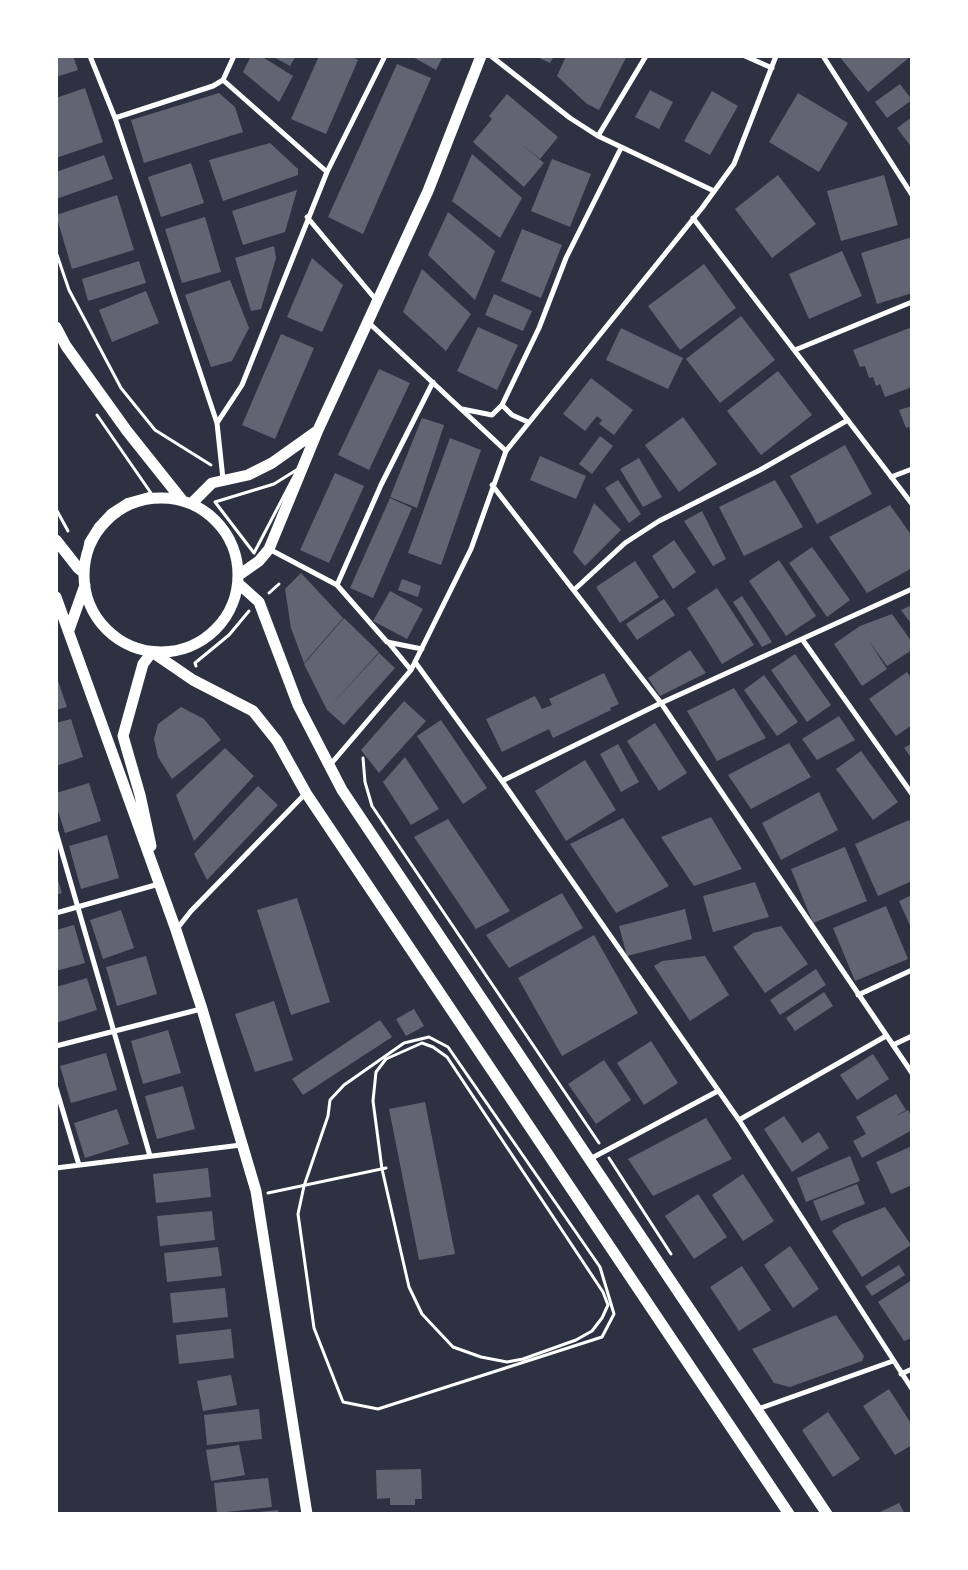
<!DOCTYPE html>
<html>
<head>
<meta charset="utf-8">
<style>
  body { margin:0 }
  #map { position:relative; width:968px; height:1570px; overflow:hidden; background:#2d3142; font-family:Mulish,sans-serif }
  canvas { display:block }
  .frame { position:absolute; inset:0; border:58px solid #fff; pointer-events:none }
</style>
</head>
<body>
<div id="map">
<canvas width="968" height="1570"></canvas>
<div class="frame"></div>
</div>
<script>
const ctx = document.querySelector('canvas').getContext('2d');
ctx.lineJoin = 'round';
function fillPath(path, color) {
  ctx.fillStyle = color;
  ctx.fill(path, 'evenodd');
}
function toPath(rows) {
  const path = new Path2D();
  for (const r of rows) {
    if (r.length === 3) {
      path.moveTo(r[0] + r[2], r[1]);
      path.arc(r[0], r[1], r[2], 0, 2 * Math.PI);
      continue;
    }
    path.moveTo(r[0], r[1]);
    for (let i = 2; i < r.length; i += 2) path.lineTo(r[i], r[i + 1]);
  }
  return path;
}
function stroke(path, color, width, dash) {
  ctx.strokeStyle = color;
  ctx.lineWidth = width;
  ctx.lineCap = dash ? 'butt' : 'round';
  ctx.setLineDash(dash || []);
  ctx.stroke(path);
}
fillPath(toPath([
  [56,56,73,56,78,70,56,77],
  [251,56,261,56,293,76,279,102,243,72],
  [272,56,296,56,290,66],
  [319,56,351,56,358,60,326,134,291,119],
  [411,56,443,56,436,70],
  [535,56,554,56,550,63],
  [566,56,627,56,599,110,587,104,557,76],
  [839,56,911,56,868,92],
  [397,64,431,78,363,234,328,217],
  [900,84,912,100,887,118,875,102],
  [85,88,103,142,56,158,56,98],
  [650,90,673,102,659,129,635,117],
  [712,91,738,106,710,155,684,141],
  [219,93,235,107,243,132,144,163,131,120],
  [798,93,848,123,819,172,769,142],
  [507,94,558,137,540,159,521,144,544,163,524,187,473,142,492,119,489,116],
  [912,117,912,148,897,128],
  [270,143,298,169,298,175,223,201,209,160],
  [472,154,522,198,500,238,452,201],
  [104,155,113,179,56,199,56,172],
  [552,159,591,174,570,227,531,211],
  [191,163,204,203,161,217,148,177],
  [778,175,816,224,772,258,735,209],
  [884,175,898,225,841,241,827,191],
  [297,190,285,232,243,245,232,211],
  [117,195,134,250,72,269,56,215],
  [448,212,495,251,475,300,428,255],
  [205,217,221,272,182,283,165,229],
  [522,229,562,245,541,298,501,281],
  [912,237,912,293,877,304,861,253],
  [274,246,276,258,261,309,251,311,235,258],
  [842,251,862,296,809,319,789,274],
  [312,258,343,285,322,332,287,317],
  [139,261,146,283,88,301,82,279],
  [704,264,736,308,680,350,648,306],
  [422,269,471,314,446,351,403,312],
  [230,280,249,328,232,361,211,367,185,295],
  [146,291,159,323,112,342,99,310],
  [494,294,532,311,523,331,485,315],
  [741,316,775,360,720,403,686,359],
  [478,327,518,345,497,390,457,371],
  [912,327,912,387,885,397,880,384,876,386,873,377,869,378,865,366,860,367,853,350],
  [621,328,683,358,668,389,606,360],
  [281,334,314,348,275,439,242,425],
  [379,369,410,383,369,470,338,455],
  [778,371,812,415,761,455,727,411],
  [591,378,633,410,614,435,599,424,602,420,597,416,585,431,563,414],
  [912,406,912,435,911,435,909,427,906,428,899,410],
  [683,417,717,464,679,492,645,445],
  [422,418,444,425,417,508,390,497],
  [600,436,613,446,592,474,579,464],
  [450,438,481,450,441,565,408,553],
  [845,445,872,494,817,524,790,476],
  [540,456,586,476,576,499,530,480],
  [639,458,662,497,643,507,620,469],
  [335,473,364,486,329,563,300,550],
  [618,480,641,514,629,523,605,488],
  [775,480,803,527,744,556,719,507],
  [390,498,412,508,373,598,350,588],
  [594,503,621,530,585,566,573,552],
  [890,505,912,536,912,568,867,593,829,537],
  [702,511,726,559,713,566,684,521],
  [674,540,696,572,673,589,652,556],
  [812,547,850,600,827,617,789,563],
  [779,560,816,616,786,636,749,581],
  [635,561,659,597,620,623,596,587],
  [301,573,343,618,304,663,291,628,285,589],
  [402,579,421,586,418,597,398,590],
  [717,588,754,645,722,664,687,608],
  [390,591,423,609,407,639,373,621],
  [742,596,772,642,762,647,733,602],
  [664,599,675,615,637,640,626,624],
  [912,605,912,625,901,610],
  [892,614,912,642,912,650,887,666,869,641,887,669,862,686,834,644,860,626],
  [344,618,379,652,327,710,304,664],
  [690,650,706,673,660,696,648,678],
  [379,653,395,668,344,725,327,710],
  [795,654,831,705,807,722,771,670],
  [907,672,912,679,912,725,896,736,869,699],
  [604,673,619,704,610,708,611,710,553,738,549,729,502,752,486,719,535,696,542,709,552,705,549,699],
  [56,675,67,707,56,710],
  [764,675,798,722,777,736,744,690],
  [734,688,766,738,717,761,687,711],
  [404,701,426,721,379,773,361,750],
  [181,707,204,719,221,740,172,779,158,757,154,739,158,724],
  [839,716,855,740,817,760,802,739],
  [71,719,83,757,56,766,56,723],
  [441,720,487,788,463,804,417,736],
  [655,723,687,773,659,791,627,741],
  [789,743,811,777,751,809,728,775],
  [912,743,912,759,904,748],
  [618,744,639,782,621,792,600,754],
  [225,748,254,776,194,841,176,795],
  [861,751,898,802,873,820,836,769],
  [405,757,439,809,411,825,383,782],
  [585,760,616,810,566,841,535,791],
  [89,783,101,821,65,833,56,805,56,793],
  [258,786,278,805,207,880,194,854],
  [819,792,838,830,781,860,762,823],
  [711,817,742,869,694,886,661,837],
  [623,818,669,886,616,913,570,844],
  [448,819,510,911,476,929,414,837],
  [909,820,912,825,912,881,878,896,855,844],
  [107,835,119,878,81,889,69,846],
  [845,847,867,901,813,923,791,869],
  [56,874,62,893,56,895],
  [755,882,769,917,713,932,703,896],
  [562,893,583,928,509,968,486,935],
  [912,895,912,930,899,901],
  [297,898,330,1002,291,1015,257,910],
  [886,906,908,959,855,981,833,928],
  [685,909,692,939,627,956,619,926],
  [121,910,134,948,103,959,90,920],
  [74,925,85,963,56,971,56,930],
  [781,926,808,964,765,993,733,947,753,933],
  [594,935,638,1013,562,1056,518,978],
  [146,956,157,994,117,1006,106,967],
  [705,956,729,995,690,1021,654,966,662,961],
  [816,969,826,985,780,1015,770,1000],
  [87,978,97,1010,56,1023,56,987],
  [824,992,833,1006,795,1031,786,1018],
  [274,1001,293,1060,255,1072,235,1014],
  [414,1009,424,1026,406,1036,396,1019],
  [380,1020,392,1037,303,1095,292,1079],
  [168,1030,181,1073,143,1084,131,1041],
  [651,1041,678,1083,644,1105,617,1063],
  [106,1053,117,1090,71,1103,60,1066],
  [873,1054,889,1079,857,1100,840,1075],
  [604,1060,631,1100,596,1124,568,1084],
  [183,1086,195,1129,157,1139,145,1096],
  [896,1094,906,1110,894,1117,908,1110,912,1117,912,1130,862,1158,853,1141,866,1134,856,1117],
  [425,1102,455,1254,419,1260,389,1109],
  [117,1109,129,1144,85,1158,74,1123],
  [784,1116,802,1143,819,1132,829,1148,792,1172,764,1129],
  [706,1118,732,1159,653,1196,628,1159],
  [912,1146,912,1185,891,1194,876,1162],
  [850,1156,860,1181,806,1202,797,1178],
  [208,1168,211,1197,156,1203,153,1174],
  [743,1174,774,1221,743,1241,712,1195],
  [857,1184,865,1204,821,1221,813,1201],
  [698,1194,727,1237,694,1259,665,1216],
  [885,1207,911,1245,862,1277,832,1231,842,1224],
  [212,1211,215,1240,160,1246,157,1216],
  [790,1246,819,1289,793,1308,764,1265],
  [218,1247,222,1276,167,1282,164,1253],
  [899,1265,905,1275,872,1296,865,1286],
  [742,1266,771,1310,739,1331,710,1287],
  [912,1280,912,1338,904,1341,878,1302],
  [225,1288,228,1317,173,1323,170,1293],
  [836,1315,864,1356,862,1361,790,1387,774,1383,752,1349],
  [231,1329,234,1358,179,1364,176,1335],
  [231,1375,237,1405,203,1411,197,1381],
  [889,1389,912,1425,912,1445,895,1455,863,1406],
  [259,1409,262,1439,207,1445,204,1415],
  [828,1412,860,1459,833,1477,802,1430],
  [239,1445,245,1475,211,1481,206,1450],
  [421,1469,422,1499,415,1499,415,1505,390,1505,390,1498,377,1499,376,1470],
  [268,1478,272,1507,217,1513,214,1483],
  [899,1503,905,1514,876,1514],
  [278,1510,279,1514,259,1514,259,1512]
]), '#626471');
stroke(toPath([
  [56,252,69,290,121,388,155,430,211,465],
  [298,469,254,553,215,502,274,484,298,469],
  [56,509,68,531],
  [84,553,86,541,96,525,109,511,126,500,151,493,97,415],
  [269,593,279,584],
  [196,666,195,663,229,635,249,611],
  [363,758,365,782,372,806,599,1143],
  [429,1037,448,1047,600,1267,614,1314,602,1337,378,1409,343,1402,314,1328,298,1214,304,1186,328,1116,330,1100,344,1085,404,1043,429,1037],
  [422,1043,433,1047,447,1057,603,1292,608,1305,602,1318,592,1331,576,1340,523,1359,507,1362,481,1357,453,1347,422,1314,409,1287,382,1169,373,1101,376,1072,386,1059,422,1043],
  [609,1158,671,1254]
]), '#fff', 3);
stroke(toPath([
  [268,1193,386,1168]
]), '#fff', 3);
stroke(toPath([
  [90,56,115,118,217,423,223,479],
  [491,56,570,118,598,136,714,191],
  [745,56,772,68],
  [823,56,912,195],
  [223,80,327,172],
  [115,118,213,86,223,80,234,56],
  [598,136,646,56],
  [307,217,377,301],
  [693,218,912,504],
  [368,322,506,451],
  [795,350,912,302],
  [462,409,492,415,502,405],
  [528,422,512,415,502,405,539,328,566,258,621,148],
  [217,423,242,385,327,172,385,56],
  [891,477,912,469],
  [492,485,661,703,912,1073],
  [269,549,337,585,387,642,422,649],
  [337,585,381,485,433,382],
  [574,590,625,543,659,521,760,470,848,420],
  [802,639,912,794],
  [388,642,411,670],
  [415,662,502,781,739,1120,912,1389],
  [330,765,411,670,471,549,506,451,702,208,734,164,776,56],
  [502,781,661,703,912,589],
  [56,832,150,1156],
  [56,913,159,884],
  [176,930,191,911,306,793],
  [858,995,912,970],
  [893,1045,912,1036],
  [56,1046,201,1009],
  [56,1088,79,1165],
  [739,1120,886,1036],
  [590,1159,718,1091],
  [56,1168,241,1145],
  [901,1374,912,1369],
  [758,1409,893,1361]
]), '#fff', 5);
stroke(toPath([
  [56,327,66,346,127,431,182,500],
  [161,575,77],
  [192,503,212,483,248,475,272,463,317,431],
  [56,540,78,568,84,573],
  [239,575,259,561,269,549,318,430,428,191,481,56],
  [239,584,259,602,298,705,342,790,827,1514],
  [56,597,176,930,202,1009,256,1191,307,1514],
  [69,630,85,585],
  [152,652,193,680,253,711,277,741,306,793,789,1514],
  [151,846,140,795,123,736,143,664,152,652]
]), '#fff', 11);
</script>
</body>
</html>
